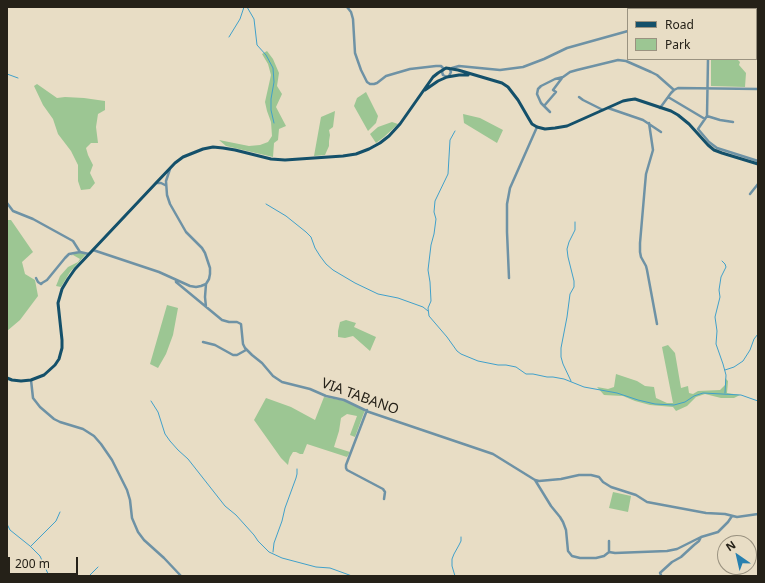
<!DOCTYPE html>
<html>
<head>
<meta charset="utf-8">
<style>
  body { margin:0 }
  #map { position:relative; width:765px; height:583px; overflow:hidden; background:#e8ddc5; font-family:"Noto Sans",sans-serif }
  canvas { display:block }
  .frame { position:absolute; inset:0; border:8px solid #252118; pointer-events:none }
  .legend { position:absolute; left:627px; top:8px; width:130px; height:52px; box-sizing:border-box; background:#e8ddc5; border:1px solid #9a9280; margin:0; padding:5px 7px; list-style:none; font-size:12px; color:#252118 }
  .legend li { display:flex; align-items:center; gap:8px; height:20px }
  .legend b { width:20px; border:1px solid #9a9280 }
  .north { position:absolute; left:717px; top:535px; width:40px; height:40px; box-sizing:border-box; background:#e8ddc5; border:1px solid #9a9280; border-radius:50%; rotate:326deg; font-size:11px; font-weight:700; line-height:16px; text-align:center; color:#252118 }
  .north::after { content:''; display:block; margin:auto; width:14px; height:18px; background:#2880af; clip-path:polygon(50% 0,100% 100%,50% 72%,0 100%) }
  .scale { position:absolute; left:8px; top:557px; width:70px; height:18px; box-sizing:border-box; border:2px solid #252118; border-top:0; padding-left:5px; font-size:12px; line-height:14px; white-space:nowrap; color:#252118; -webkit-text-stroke:3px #e8ddc5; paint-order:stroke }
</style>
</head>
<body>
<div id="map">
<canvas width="765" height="583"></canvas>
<div class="frame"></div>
<ul class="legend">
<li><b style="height:5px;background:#14506a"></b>Road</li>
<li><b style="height:11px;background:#9cc693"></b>Park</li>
</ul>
<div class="north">N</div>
<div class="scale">200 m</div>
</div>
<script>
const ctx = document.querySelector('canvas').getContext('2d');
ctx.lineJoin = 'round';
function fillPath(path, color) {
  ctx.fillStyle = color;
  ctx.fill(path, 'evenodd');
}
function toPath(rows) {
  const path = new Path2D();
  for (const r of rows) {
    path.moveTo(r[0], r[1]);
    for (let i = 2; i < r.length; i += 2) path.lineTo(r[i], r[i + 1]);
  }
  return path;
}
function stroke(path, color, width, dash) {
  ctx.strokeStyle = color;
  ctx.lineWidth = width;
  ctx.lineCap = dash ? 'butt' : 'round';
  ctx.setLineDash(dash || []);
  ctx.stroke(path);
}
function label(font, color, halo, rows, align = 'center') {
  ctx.font = font + ' "Noto Sans",sans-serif';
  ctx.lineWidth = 3;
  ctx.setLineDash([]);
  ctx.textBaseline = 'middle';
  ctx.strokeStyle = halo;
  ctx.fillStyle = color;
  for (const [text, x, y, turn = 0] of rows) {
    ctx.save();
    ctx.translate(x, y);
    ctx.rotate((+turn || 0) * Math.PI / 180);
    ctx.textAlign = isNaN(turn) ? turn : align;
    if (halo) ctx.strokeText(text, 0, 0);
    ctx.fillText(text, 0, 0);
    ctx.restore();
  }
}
fillPath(toPath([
  [267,51,273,59,279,73,277,86,282,94,276,107,286,126,279,129,278,140,274,143,273,157,226,146,219,140,249,146,260,145,268,142,272,136,271,122,267,111,265,102,271,75,268,64,262,54],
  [711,59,737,59,740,62,739,65,746,73,745,87,711,86],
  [37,84,57,98,65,97,84,98,105,101,105,110,98,114,96,127,98,143,91,143,86,148,88,155,93,165,90,173,95,183,90,189,81,190,78,181,78,165,71,151,58,134,53,119,43,105,34,86],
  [366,92,378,116,376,123,368,131,354,106,357,98],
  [335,111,333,127,329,130,330,135,329,141,329,146,325,155,314,156,321,117],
  [463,114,480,118,503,130,497,143,464,123],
  [392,122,398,124,397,125,384,137,376,143,370,134,378,127],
  [7,220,11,220,33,252,22,262,25,274,35,280,38,296,20,320,7,331],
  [76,253,84,253,86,254,70,272,61,287,56,286,60,276,68,267,78,262,80,259,73,255,70,256],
  [167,305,178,308,173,335,166,354,158,368,150,364],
  [346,320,356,323,354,327,376,337,370,351,353,336,345,338,338,337,338,331,340,322],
  [668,345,675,353,681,388,688,386,689,393,693,394,698,391,720,390,725,385,725,378,728,381,727,393,740,395,734,398,721,398,705,394,696,397,687,406,676,411,673,407,650,405,635,401,623,396,604,395,597,387,608,389,614,387,616,374,637,381,645,386,654,387,656,398,667,403,673,403,662,347],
  [324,397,345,401,365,410,355,437,350,435,357,416,347,414,341,418,339,431,334,447,350,452,347,457,307,444,303,454,300,454,296,452,293,452,290,457,289,460,288,465,281,458,254,420,266,398,291,407,315,420],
  [613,492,631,496,628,512,609,508]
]), '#9cc693');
stroke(toPath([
  [247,7,254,19,257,45,266,55,273,68,274,82,271,99,271,110,274,123],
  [229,37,240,19,244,7],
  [7,74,18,78],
  [455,131,450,140,448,174,435,201,434,212,436,219,434,234,431,245,428,270,430,282,431,301,428,308,429,316,447,337,457,351,461,354,478,361,498,365,506,365,516,367,526,374,533,374,547,377,553,377,564,379,584,387,617,393,638,400,655,404,674,405,685,402,694,396,703,393,741,395,758,401],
  [266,204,286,216,306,232,311,237,315,248,320,256,326,264,333,270,355,283,378,294,398,298,423,307,428,311],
  [722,261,725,264,726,267,721,277,719,290,720,297,715,317,717,331,716,344,723,364,726,375,725,393],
  [725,370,734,367,743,361,750,350,754,339,758,334],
  [571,381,563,364,561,357,561,348,567,317,570,294,574,287,574,281,568,257,567,249,569,242,575,230,575,222],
  [151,401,158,412,165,434,170,441,178,450,188,459,225,506,236,515,254,535,258,541,269,552,282,558,316,567,330,568,352,576],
  [7,524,10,530,30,546,40,556,49,576],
  [31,546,56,521,60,512],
  [273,552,274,543,282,521,285,508,296,478,297,474,297,469],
  [89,576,98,567],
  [455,576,452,566,452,559,454,554,459,545,461,541,461,537]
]), '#40a0ca', 1);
stroke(toPath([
  [347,7,351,12,353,19,355,53,361,70,367,82,370,84,374,84,377,83,386,76,410,69,436,66,441,66,444,69],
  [756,10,758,9],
  [756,54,758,51],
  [708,59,707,116,698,129,709,142,717,148,758,161],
  [449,68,451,72,449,76],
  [452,68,459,66,500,70,523,67,544,59,567,48,628,31],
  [443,70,442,72,443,75,447,77],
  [579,97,583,100,603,110],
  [668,97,705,119],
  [544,106,556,92,553,90,562,78],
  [608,108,643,120,661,132],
  [660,108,671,93,674,90,678,88,758,89],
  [550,112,541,103,537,94,538,89,541,86,555,79,563,77,570,72,577,70,618,60,626,61,651,72,657,75,674,90],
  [707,116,720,120,733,122],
  [649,123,653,150,646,174,645,185,640,243,640,252,641,257,646,266,647,270,657,324],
  [156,183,161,183,165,185],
  [750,194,758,184],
  [7,203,13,211,33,219,73,241,80,252],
  [93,250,159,272,190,286,196,287,201,286,206,284,209,279,210,274,210,268,205,253,202,248,186,232,170,204,167,195,166,181,170,169],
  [36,278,38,282,41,284,42,283,47,280,65,258,69,254,80,252,89,254],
  [509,278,507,232,507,204,510,188,537,127],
  [176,280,176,282,222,320,229,322,237,322,241,324,243,344,245,348,252,355,262,363,273,376,282,382,310,389,326,396,344,400,369,412,493,454,535,480,539,481,561,479,579,475,591,475,599,477,603,482,611,487,636,495,647,502,706,513,725,514,737,517,758,514],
  [206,284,205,297,206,307],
  [203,342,215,345,233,355,237,355,246,350],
  [31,380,33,398,40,407,54,419,60,422,83,429,94,436,101,444,112,460,127,490,130,500,132,518,138,532,144,540,164,558,181,576],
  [367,410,346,465,346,468,347,470,383,489,385,492,384,499],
  [535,480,551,506,560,517,563,522,566,530,568,551,572,556,580,558,596,558,604,556,609,552,615,553,667,551,677,549,701,537,718,532,728,522,732,516],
  [609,541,609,552],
  [661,575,660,573,661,572,672,562,681,557,694,545,699,541,701,537]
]), '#6e92a5', 2.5);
stroke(toPath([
  [425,90,438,81,447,77,459,75,468,75],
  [7,378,12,380,21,381,31,380,44,375,55,365,59,359,62,348,62,340,58,303,62,289,68,279,75,269,156,183,175,163,183,157,203,149,213,147,223,148,235,150,271,159,285,160,343,156,356,154,369,149,380,143,389,136,400,124,433,77,438,73,446,68,458,70,502,83,508,87,518,100,529,119,532,124,537,127,545,129,555,128,567,126,623,101,628,100,635,99,671,111,678,115,689,124,708,145,714,150,722,153,758,164]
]), '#14506a', 3);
label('14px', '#252118', '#e8ddc5', [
  ["VIA TABANO",360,397,20]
]);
</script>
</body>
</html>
